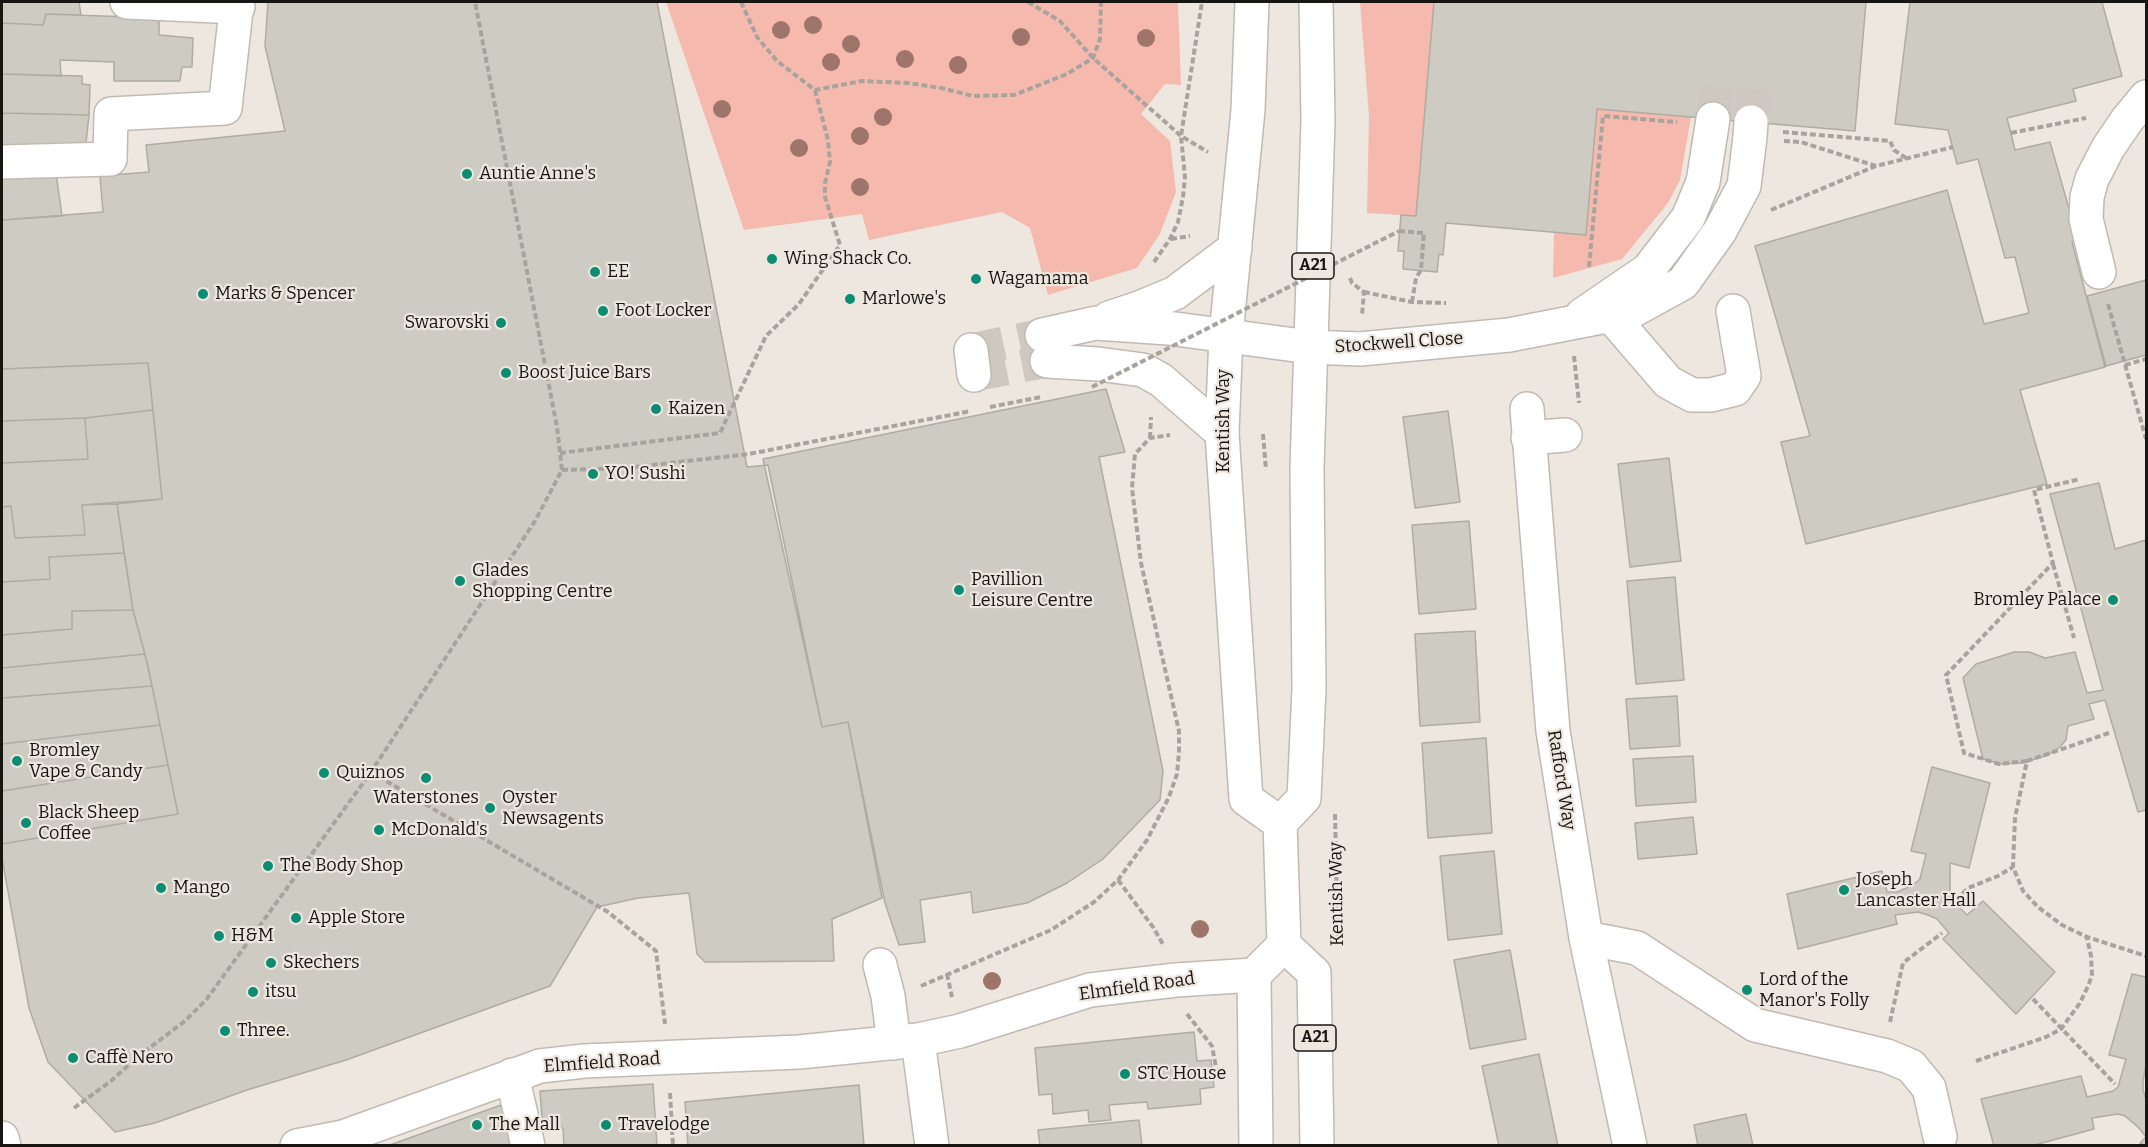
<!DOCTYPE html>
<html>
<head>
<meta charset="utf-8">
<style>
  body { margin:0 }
  #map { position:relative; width:2148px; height:1147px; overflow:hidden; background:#eee7df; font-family:Bitter,serif }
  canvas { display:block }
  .frame { position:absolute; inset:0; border:3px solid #181613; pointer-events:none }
</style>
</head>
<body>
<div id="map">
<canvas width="2148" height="1147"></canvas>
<div class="frame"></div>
</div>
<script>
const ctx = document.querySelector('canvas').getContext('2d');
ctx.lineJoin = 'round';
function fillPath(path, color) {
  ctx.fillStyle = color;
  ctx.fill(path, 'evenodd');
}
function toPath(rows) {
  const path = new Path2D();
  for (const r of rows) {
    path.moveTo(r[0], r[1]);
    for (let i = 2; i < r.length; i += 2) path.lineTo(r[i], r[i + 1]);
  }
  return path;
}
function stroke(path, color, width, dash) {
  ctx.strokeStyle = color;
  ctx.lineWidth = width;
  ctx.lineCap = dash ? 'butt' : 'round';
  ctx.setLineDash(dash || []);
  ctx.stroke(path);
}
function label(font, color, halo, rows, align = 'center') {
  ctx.font = font + ' Bitter,serif';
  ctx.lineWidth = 4.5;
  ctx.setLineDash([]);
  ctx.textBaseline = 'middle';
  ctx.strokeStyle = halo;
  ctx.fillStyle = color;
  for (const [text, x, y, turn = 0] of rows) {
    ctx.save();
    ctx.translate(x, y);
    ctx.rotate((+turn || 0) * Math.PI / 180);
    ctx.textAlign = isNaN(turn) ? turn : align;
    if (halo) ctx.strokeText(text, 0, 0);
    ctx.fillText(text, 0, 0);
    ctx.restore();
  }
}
fillPath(toPath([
  [666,2,1178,2,1181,85,1165,84,1141,114,1170,141,1176,192,1160,234,1137,268,1048,295,1030,228,1002,212,869,240,862,214,744,230],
  [1360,2,1434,2,1416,216,1367,213,1369,116],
  [1597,109,1691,117,1680,180,1668,203,1622,259,1553,278,1554,233,1586,235]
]), '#f6b9ae');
const building = toPath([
  [2,2,79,2,81,15,46,14,43,25,2,23,2,2],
  [268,2,657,2,747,467,768,465,822,727,848,722,882,898,832,919,834,961,705,962,697,954,689,893,638,898,597,907,550,986,346,1060,247,1090,155,1123,115,1132,48,1062,29,1008,2,858,2,844,178,814,148,666,133,610,117,504,162,499,148,363,2,369,2,220,103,212,100,176,149,172,146,145,285,131,265,46,268,2],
  [1434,2,1866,2,1855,131,1597,109,1586,235,1446,223,1443,255,1439,254,1437,272,1403,269,1404,251,1398,251,1401,215,1416,216,1434,2],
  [1910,2,2102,2,2122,76,2073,89,2076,101,2007,118,2015,150,2050,142,2078,240,2072,242,2105,367,2020,390,2047,484,1806,544,1781,442,1810,436,1755,246,1947,190,1984,324,2029,313,2015,257,2005,258,1978,159,1957,164,1948,130,1895,124,1910,2],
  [46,14,159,18,159,35,193,38,192,67,182,67,180,81,114,81,114,62,60,60,61,76,2,74,2,23,43,25,46,14],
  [2,74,82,76,82,84,90,85,89,115,2,113,2,74],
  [2,113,89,115,85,152,2,154,2,113],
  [55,166,62,216,2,220,2,177,55,166],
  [2146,280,2146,355,2106,366,2087,296,2146,280],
  [148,363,153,410,85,418,2,421,2,369,148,363],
  [1106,389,1125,452,1099,457,1163,771,1160,800,1103,859,1067,883,1027,903,973,913,971,892,920,900,925,942,899,945,885,903,848,722,822,727,763,459,1106,389],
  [153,410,162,499,82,505,85,535,15,538,11,506,2,507,2,463,88,459,85,418,153,410],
  [1448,411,1460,502,1415,508,1403,417,1448,411],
  [85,418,88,459,2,463,2,421,85,418],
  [1669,458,1681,561,1630,567,1618,464,1669,458],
  [2099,483,2115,549,2146,540,2146,810,2138,812,2105,700,2089,704,2094,719,2068,726,2066,740,2060,747,2048,755,2022,763,2001,764,1983,759,1963,678,1976,664,2014,652,2029,652,2045,658,2075,652,2087,693,2103,690,2050,494,2099,483],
  [117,504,124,553,49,557,50,579,2,582,2,507,11,506,15,538,85,535,82,505,117,504],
  [1469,521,1476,609,1419,614,1412,525,1469,521],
  [124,553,133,610,72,611,72,629,2,635,2,582,50,579,49,557,124,553],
  [1675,577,1684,680,1636,684,1627,581,1675,577],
  [133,610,145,654,2,668,2,635,72,629,72,611,133,610],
  [1475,631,1480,722,1420,726,1415,634,1475,631],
  [145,654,152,686,2,698,2,668,145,654],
  [152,686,160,725,2,744,2,698,152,686],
  [1677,696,1680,746,1630,749,1626,699,1677,696],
  [160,725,168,765,2,791,2,744,160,725],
  [1486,738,1492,833,1428,838,1422,743,1486,738],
  [1693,756,1696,802,1636,806,1633,759,1693,756],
  [168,765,178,814,2,844,2,791,168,765],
  [1932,767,1990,783,1969,868,1950,863,1950,898,1967,915,1983,901,2055,972,2016,1014,1943,939,1949,933,1937,919,1928,915,1918,912,1895,915,1897,924,1798,949,1787,894,1882,871,1887,892,1897,892,1913,885,1920,879,1926,854,1911,851,1932,767],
  [1693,817,1697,854,1638,859,1635,823,1693,817],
  [1494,851,1502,934,1448,940,1440,856,1494,851],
  [1510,950,1526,1039,1470,1049,1454,960,1510,950],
  [2132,974,2146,977,2146,1065,2143,1081,2143,1090,2146,1099,2146,1146,2140,1143,2146,1137,2139,1128,2125,1116,2118,1114,2092,1118,2094,1129,2031,1146,1994,1146,1981,1099,2081,1076,2087,1097,2113,1091,2118,1087,2126,1059,2109,1055,2132,974],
  [1194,1032,1197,1061,1211,1060,1214,1087,1200,1089,1201,1104,1148,1109,1147,1102,1109,1105,1111,1120,1089,1122,1088,1110,1053,1114,1052,1094,1039,1095,1035,1048,1194,1032],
  [1539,1054,1558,1146,1499,1146,1482,1066,1539,1054],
  [653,1084,657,1146,564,1146,563,1128,543,1129,540,1091,653,1084],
  [859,1085,864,1146,688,1146,685,1102,859,1085],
  [504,1104,513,1146,387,1146,504,1104],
  [1746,1114,1753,1146,1698,1146,1694,1125,1746,1114],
  [1139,1120,1142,1146,1040,1146,1038,1130,1139,1120]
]);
fillPath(building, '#cecbc2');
stroke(building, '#aeaca3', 1.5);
stroke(toPath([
  [1713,119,1717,73],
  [1751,122,1756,77],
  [971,350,1042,335],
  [974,375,1047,361]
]), '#cec8c0', 33, [33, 16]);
const minor = toPath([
  [127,2,238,7],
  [2,162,110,159,111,114,225,108,237,2],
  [2099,272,2086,219,2087,197,2092,179,2108,148,2127,120,2146,97],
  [1600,303,1668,382,1692,395,1711,395,1735,389,1744,376,1733,311],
  [1582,315,1648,270,1688,218,1703,182,1713,119],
  [1109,318,1139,308,1175,293,1235,248],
  [1042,335,1096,323,1168,328,1310,347,1360,349,1509,335,1632,311,1683,283,1720,231,1744,186,1750,137],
  [971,350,974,375],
  [1047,361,1098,364,1143,370,1161,380,1222,433],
  [1527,409,1553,731,1586,938,1630,1146],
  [1528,438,1565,435],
  [1586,938,1637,948,1755,1025,1887,1056,1911,1066,1929,1088,1940,1137],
  [880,965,888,996,894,1043],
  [918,1040,932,1146],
  [512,1075,528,1146],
  [2,1138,4,1146],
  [297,1146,343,1137,540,1066,584,1061,799,1052,918,1040,960,1031,1090,990,1176,980,1254,975]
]);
const major = toPath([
  [1252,2,1248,110,1226,335,1222,433,1246,799,1280,823],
  [1284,945,1314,973,1317,1146],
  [1256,1146,1254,975,1284,945,1280,823,1304,798,1309,689,1307,468,1318,121,1316,2]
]);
stroke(minor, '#c0bab2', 36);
stroke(major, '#c0bab2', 36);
stroke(toPath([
  [741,2,757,37,777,61,815,90,862,81,908,83,941,88,973,96,1014,95,1067,74,1093,58,1100,39,1101,2],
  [1028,2,1060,21,1093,58,1181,136,1208,152],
  [1783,132,1890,141,1894,150,1906,158],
  [2011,133,2086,118],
  [1784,141,1801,142,1876,166],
  [1771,210,1876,166,1953,147],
  [1399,231,1424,233,1421,270,1416,278,1412,302],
  [1171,239,1190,236],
  [1154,262,1170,239,1178,222,1183,197,1185,177,1181,136,1202,2],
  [1589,267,1603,116,1677,122],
  [1350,278,1352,283,1364,292,1362,315],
  [1364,292,1412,302,1446,303],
  [2108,304,2146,439],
  [1574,356,1579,403],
  [2125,365,2146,359],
  [990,407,1041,397],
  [1263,434,1266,470],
  [1150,438,1151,417],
  [560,453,720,433,766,336,799,304,840,245,825,197,825,183,830,162,828,140,815,90],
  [562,470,626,468,749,454,971,411],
  [2053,564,2074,638],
  [2109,733,2027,761,2015,818,2013,867,2023,891,2038,907,2062,925,2087,937,2146,956],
  [2027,761,1999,764,1964,753,1946,675,2053,563,2034,490,2080,479],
  [371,772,608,912,656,951,665,1024],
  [1335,814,1338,947],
  [1118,880,1153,927,1164,946],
  [1956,900,1968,888,1998,876,2013,867],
  [947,974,952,997],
  [921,986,1051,930,1094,902,1118,880,1147,840,1169,797,1177,774,1179,752,1179,731,1141,563,1132,488,1135,454,1150,438,1170,435],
  [2033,999,2115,1084],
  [1187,1014,1212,1046,1218,1078],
  [1890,1022,1903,963,1942,933],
  [1976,1061,2046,1037,2061,1029,2080,1003,2089,984,2092,974,2091,956,2087,938],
  [670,1093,673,1146],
  [74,1108,111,1081,140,1055,185,1021,206,1000,371,772,535,521,562,470,557,427,475,2]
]), '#a8a39c', 4, [6, 3]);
stroke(minor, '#fff', 33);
stroke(major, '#fff', 33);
const minorBridge = toPath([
  [1750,137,1751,122]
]);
stroke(minorBridge, '#c0bab2', 36, []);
stroke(toPath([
  [1092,387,1399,231]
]), '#a8a39c', 4, [6, 3]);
stroke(minorBridge, '#fff', 33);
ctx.fillStyle = '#9f746a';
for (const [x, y] of [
  [813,25],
  [781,30],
  [1021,37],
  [1146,38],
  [851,44],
  [905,59],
  [831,62],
  [958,65],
  [722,109],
  [883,117],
  [860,136],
  [799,148],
  [860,187],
  [1200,929],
  [992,981]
]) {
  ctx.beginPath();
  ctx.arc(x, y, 9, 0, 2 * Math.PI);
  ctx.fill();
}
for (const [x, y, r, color] of [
  [467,174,6,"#0a8d73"],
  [772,259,6,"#0a8d73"],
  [595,272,6,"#0a8d73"],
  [976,279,6,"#0a8d73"],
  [203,294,6,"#0a8d73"],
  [850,299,6,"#0a8d73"],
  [603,311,6,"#0a8d73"],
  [501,323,6,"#0a8d73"],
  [506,373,6,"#0a8d73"],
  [656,409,6,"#0a8d73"],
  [593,474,6,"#0a8d73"],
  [460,581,6,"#0a8d73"],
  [959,590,6,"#0a8d73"],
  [2113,600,6,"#0a8d73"],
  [17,761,6,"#0a8d73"],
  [324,773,6,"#0a8d73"],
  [426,778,6,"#0a8d73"],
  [490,808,6,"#0a8d73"],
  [26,823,6,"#0a8d73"],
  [379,830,6,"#0a8d73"],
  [268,866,6,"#0a8d73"],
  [161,888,6,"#0a8d73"],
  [1844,890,6,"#0a8d73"],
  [296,918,6,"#0a8d73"],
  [219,936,6,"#0a8d73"],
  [271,963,6,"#0a8d73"],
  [1747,990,6,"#0a8d73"],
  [253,992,6,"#0a8d73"],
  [225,1031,6,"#0a8d73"],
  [73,1058,6,"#0a8d73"],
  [1125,1074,6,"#0a8d73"],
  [477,1125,6,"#0a8d73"],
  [606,1125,6,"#0a8d73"]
]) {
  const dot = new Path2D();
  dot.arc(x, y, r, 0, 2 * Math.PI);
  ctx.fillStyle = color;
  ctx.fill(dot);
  stroke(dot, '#eee7df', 2);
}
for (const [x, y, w] of [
  [1313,266,42],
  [1315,1038,42]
]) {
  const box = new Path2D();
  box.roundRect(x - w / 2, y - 13, w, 26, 4.5);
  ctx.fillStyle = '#eee7df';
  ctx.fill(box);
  stroke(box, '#181613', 1.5);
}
label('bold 16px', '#181613', null, [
  ["A21",1313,266],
  ["A21",1315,1038]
]);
label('18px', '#181613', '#eee7df', [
  ["Auntie Anne's",479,174],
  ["Wing Shack Co.",784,259],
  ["EE",607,272],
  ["Wagamama",988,279],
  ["Marks & Spencer",215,294],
  ["Marlowe's",862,299],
  ["Foot Locker",615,311],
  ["Swarovski",489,323,"right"],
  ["Boost Juice Bars",518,373],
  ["Kaizen",668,409],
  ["YO! Sushi",605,474],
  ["Glades",472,571],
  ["Shopping Centre",472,592],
  ["Pavillion",971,580],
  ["Leisure Centre",971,601],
  ["Bromley Palace",2101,600,"right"],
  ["Bromley",29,751],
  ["Vape & Candy",29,772],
  ["Quiznos",336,773],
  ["Waterstones",426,798,"center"],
  ["Oyster",502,798],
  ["Newsagents",502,819],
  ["Black Sheep",38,813],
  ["Coffee",38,834],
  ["McDonald's",391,830],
  ["The Body Shop",280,866],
  ["Joseph",1856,880],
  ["Lancaster Hall",1856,901],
  ["Mango",173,888],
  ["Apple Store",308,918],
  ["H&M",231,936],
  ["Skechers",283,963],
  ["Lord of the",1759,980],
  ["Manor's Folly",1759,1001],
  ["itsu",265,992],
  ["Three.",237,1031],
  ["Caffè Nero",85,1058],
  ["STC House",1137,1074],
  ["The Mall",489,1125],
  ["Travelodge",618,1125]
], 'left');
label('18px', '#181613', '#eee7df', [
  ["Stockwell Close",1399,343,-4],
  ["Kentish Way",1224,421,-90],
  ["Rafford Way",1561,780,81],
  ["Kentish Way",1337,894,-91],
  ["Elmfield Road",1137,987,-8],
  ["Elmfield Road",602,1063,-4]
]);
</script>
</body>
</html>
